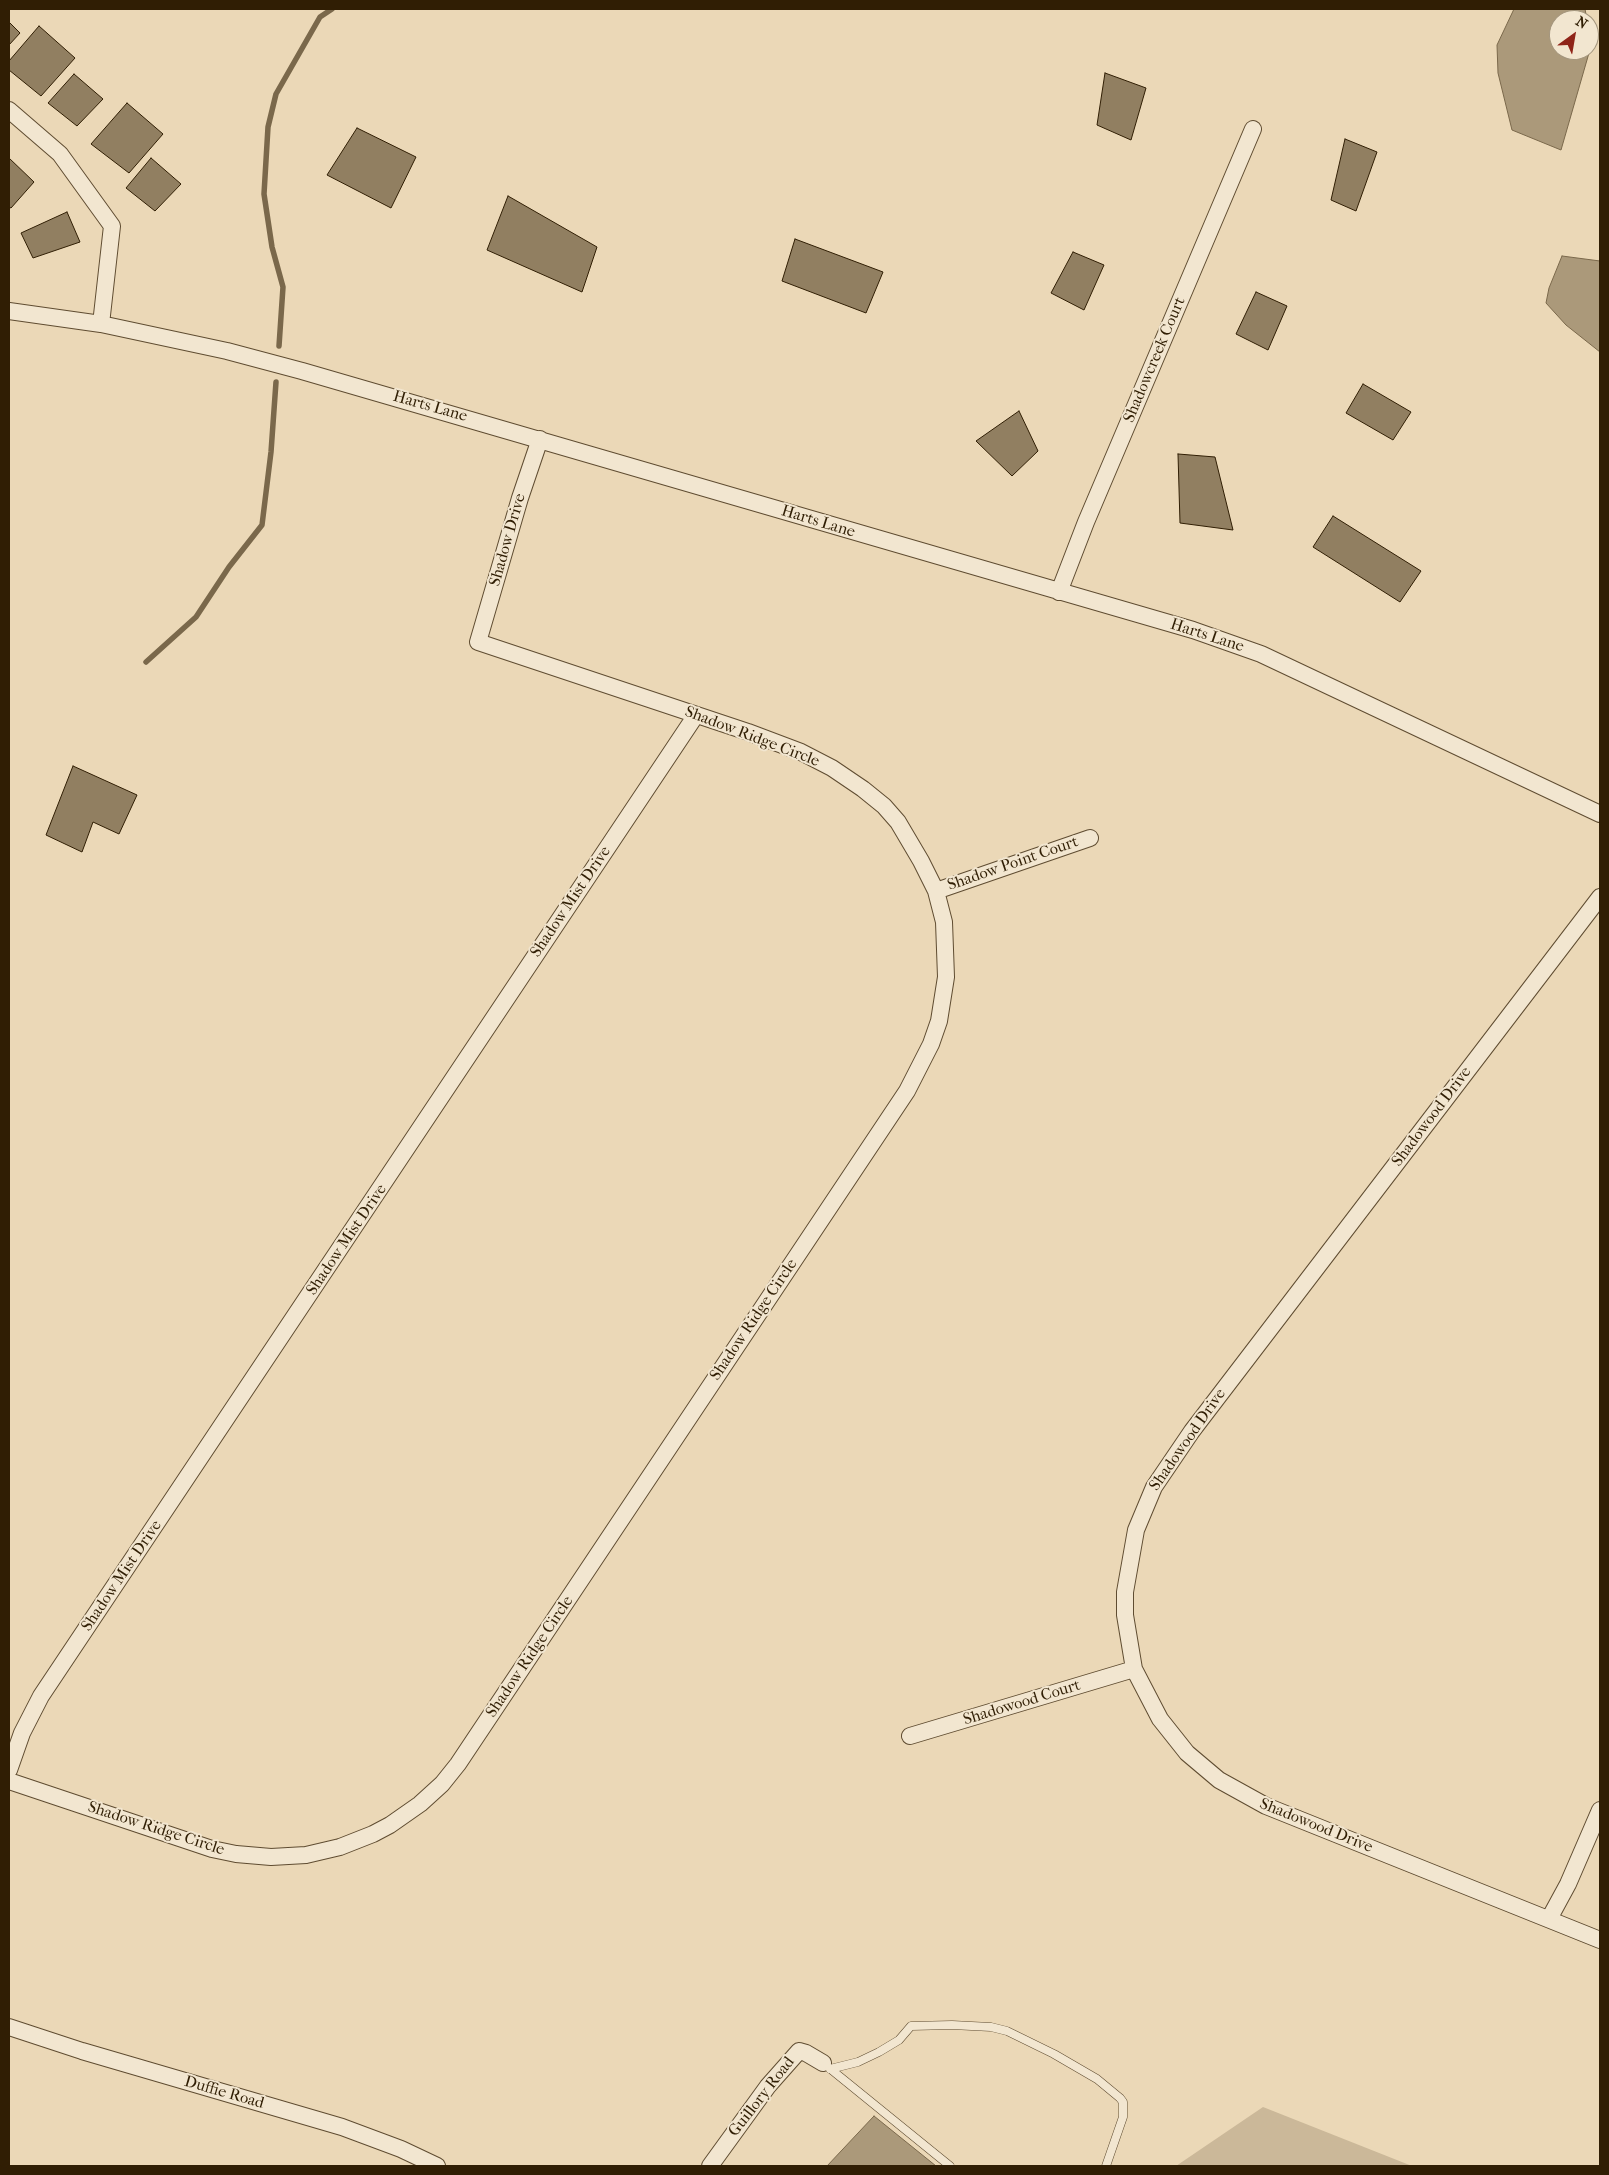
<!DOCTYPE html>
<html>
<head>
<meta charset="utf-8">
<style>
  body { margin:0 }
  #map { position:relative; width:1609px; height:2175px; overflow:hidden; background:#ebd8b7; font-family:"IM FELL French Canon",serif }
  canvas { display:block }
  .frame { position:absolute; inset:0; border:10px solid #301e04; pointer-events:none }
  .north { position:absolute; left:1549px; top:10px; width:50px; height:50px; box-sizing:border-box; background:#f2e6d0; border:1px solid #a4967e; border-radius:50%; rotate:32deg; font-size:14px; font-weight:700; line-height:20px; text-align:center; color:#301e04 }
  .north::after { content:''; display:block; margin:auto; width:18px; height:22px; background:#8f2418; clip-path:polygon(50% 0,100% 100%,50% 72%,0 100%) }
</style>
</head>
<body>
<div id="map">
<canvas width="1609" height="2175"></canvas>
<div class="frame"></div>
<div class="north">N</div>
</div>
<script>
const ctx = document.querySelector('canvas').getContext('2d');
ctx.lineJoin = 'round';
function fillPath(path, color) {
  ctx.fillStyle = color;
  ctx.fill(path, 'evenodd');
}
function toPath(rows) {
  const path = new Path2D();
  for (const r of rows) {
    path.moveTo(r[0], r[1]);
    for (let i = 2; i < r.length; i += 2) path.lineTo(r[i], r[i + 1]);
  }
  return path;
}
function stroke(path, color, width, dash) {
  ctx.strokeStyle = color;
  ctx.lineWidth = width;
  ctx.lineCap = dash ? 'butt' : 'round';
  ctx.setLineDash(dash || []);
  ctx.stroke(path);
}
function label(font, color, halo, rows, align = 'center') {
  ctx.font = font + ' "IM FELL French Canon",serif';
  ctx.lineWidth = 4;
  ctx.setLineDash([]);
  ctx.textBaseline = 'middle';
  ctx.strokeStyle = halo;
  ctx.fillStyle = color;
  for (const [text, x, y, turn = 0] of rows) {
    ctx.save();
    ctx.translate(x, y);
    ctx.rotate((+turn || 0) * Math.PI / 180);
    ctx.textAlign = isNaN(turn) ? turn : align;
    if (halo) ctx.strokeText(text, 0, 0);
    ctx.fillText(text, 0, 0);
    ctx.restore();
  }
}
fillPath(toPath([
  [1263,2107,1412,2166,1176,2166]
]), '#cbb899');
const water = toPath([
  [1514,9,1585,9,1587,20,1559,20,1559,50,1589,50,1589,34,1591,46,1561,150,1512,130,1498,73,1497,45,1514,9],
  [1562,256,1600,261,1600,352,1566,325,1546,303,1549,288,1562,256],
  [874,2116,936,2166,827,2166,874,2116]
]);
fillPath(water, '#ab997a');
stroke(water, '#7a684b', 1);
stroke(toPath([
  [279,346,283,287,272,247,264,194,268,127,276,94,320,17,332,9],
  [146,662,196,617,229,567,262,525,271,452,276,382]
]), '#7a684b', 5.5);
const building = toPath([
  [9,22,20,33,9,45,9,22],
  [39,26,75,58,41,96,9,70,9,61,39,26],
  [1105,73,1146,88,1131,140,1097,125,1105,73],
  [74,74,103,99,77,126,48,103,74,74],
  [127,103,163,134,129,173,91,144,127,103],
  [357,128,416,157,391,208,327,175,357,128],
  [1345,139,1377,152,1356,211,1331,200,1345,139],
  [9,158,34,182,11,208,9,207,9,158],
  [151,158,181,184,155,211,126,188,151,158],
  [508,196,597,247,582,292,487,250,508,196],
  [67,212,80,242,33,258,21,233,67,212],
  [795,239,883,272,866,313,782,281,795,239],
  [1073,252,1104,265,1084,310,1051,293,1073,252],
  [1256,292,1287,306,1268,350,1236,334,1256,292],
  [1363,384,1411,412,1393,440,1346,413,1363,384],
  [1019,411,1038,451,1012,476,976,441,1019,411],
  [1178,454,1215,457,1233,530,1180,523,1178,454],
  [1333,516,1421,571,1400,602,1313,547,1333,516],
  [73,766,137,795,119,834,93,822,82,852,46,835,73,766]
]);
fillPath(building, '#917f61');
stroke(building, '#301e04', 1);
const lane = toPath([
  [828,2067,950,2166],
  [830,2069,858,2062,879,2052,899,2040,911,2026,952,2025,991,2027,1007,2031,1054,2054,1097,2079,1120,2098,1123,2102,1123,2117,1106,2166]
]);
const street = toPath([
  [9,110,60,154,112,226,101,324],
  [9,311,101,324,227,351,302,371,1193,630,1261,654,1600,814],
  [1059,592,1086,522,1253,129],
  [936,891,1090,838],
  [1600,897,1192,1431,1154,1487,1136,1530,1125,1592,1125,1615,1134,1669,1160,1719,1187,1753,1219,1780,1266,1806,1600,1940],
  [910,1736,1134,1669],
  [9,1770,22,1733,41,1696,696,715],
  [9,1781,212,1849,236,1854,271,1857,306,1855,340,1847,373,1834,390,1825,420,1804,442,1784,458,1764,907,1091,931,1044,939,1021,946,977,944,922,936,891,921,861,898,822,884,806,863,789,832,768,801,752,748,732,478,642,520,498,540,439],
  [1549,1919,1568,1884,1600,1810],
  [9,2027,82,2051,342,2127,401,2149,437,2166],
  [710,2166,768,2086,799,2051,806,2053,823,2063]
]);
stroke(lane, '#5f4c31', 9);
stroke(street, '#5f4c31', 18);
stroke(lane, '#f2e6d0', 8);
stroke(street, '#f2e6d0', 16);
label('16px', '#301e04', '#f2e6d0', [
  ["Shadowcreek Court",1155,360,-67],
  ["Harts Lane",430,407,16],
  ["Harts Lane",818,522,17],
  ["Shadow Drive",508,540,-74],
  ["Harts Lane",1207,636,18],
  ["Shadow Ridge Circle",752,737,21],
  ["Shadow Point Court",1013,864,-19],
  ["Shadow Mist Drive",571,902,-56],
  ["Shadowood Drive",1432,1117,-53],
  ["Shadow Mist Drive",347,1240,-56],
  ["Shadow Ridge Circle",754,1320,-56],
  ["Shadowood Drive",1188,1440,-55],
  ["Shadow Mist Drive",122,1576,-56],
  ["Shadow Ridge Circle",530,1657,-56],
  ["Shadowood Court",1022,1703,-17],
  ["Shadowood Drive",1316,1826,22],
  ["Shadow Ridge Circle",156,1829,18],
  ["Duffie Road",224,2093,16],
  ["Guillory Road",762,2097,-52]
]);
</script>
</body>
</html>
